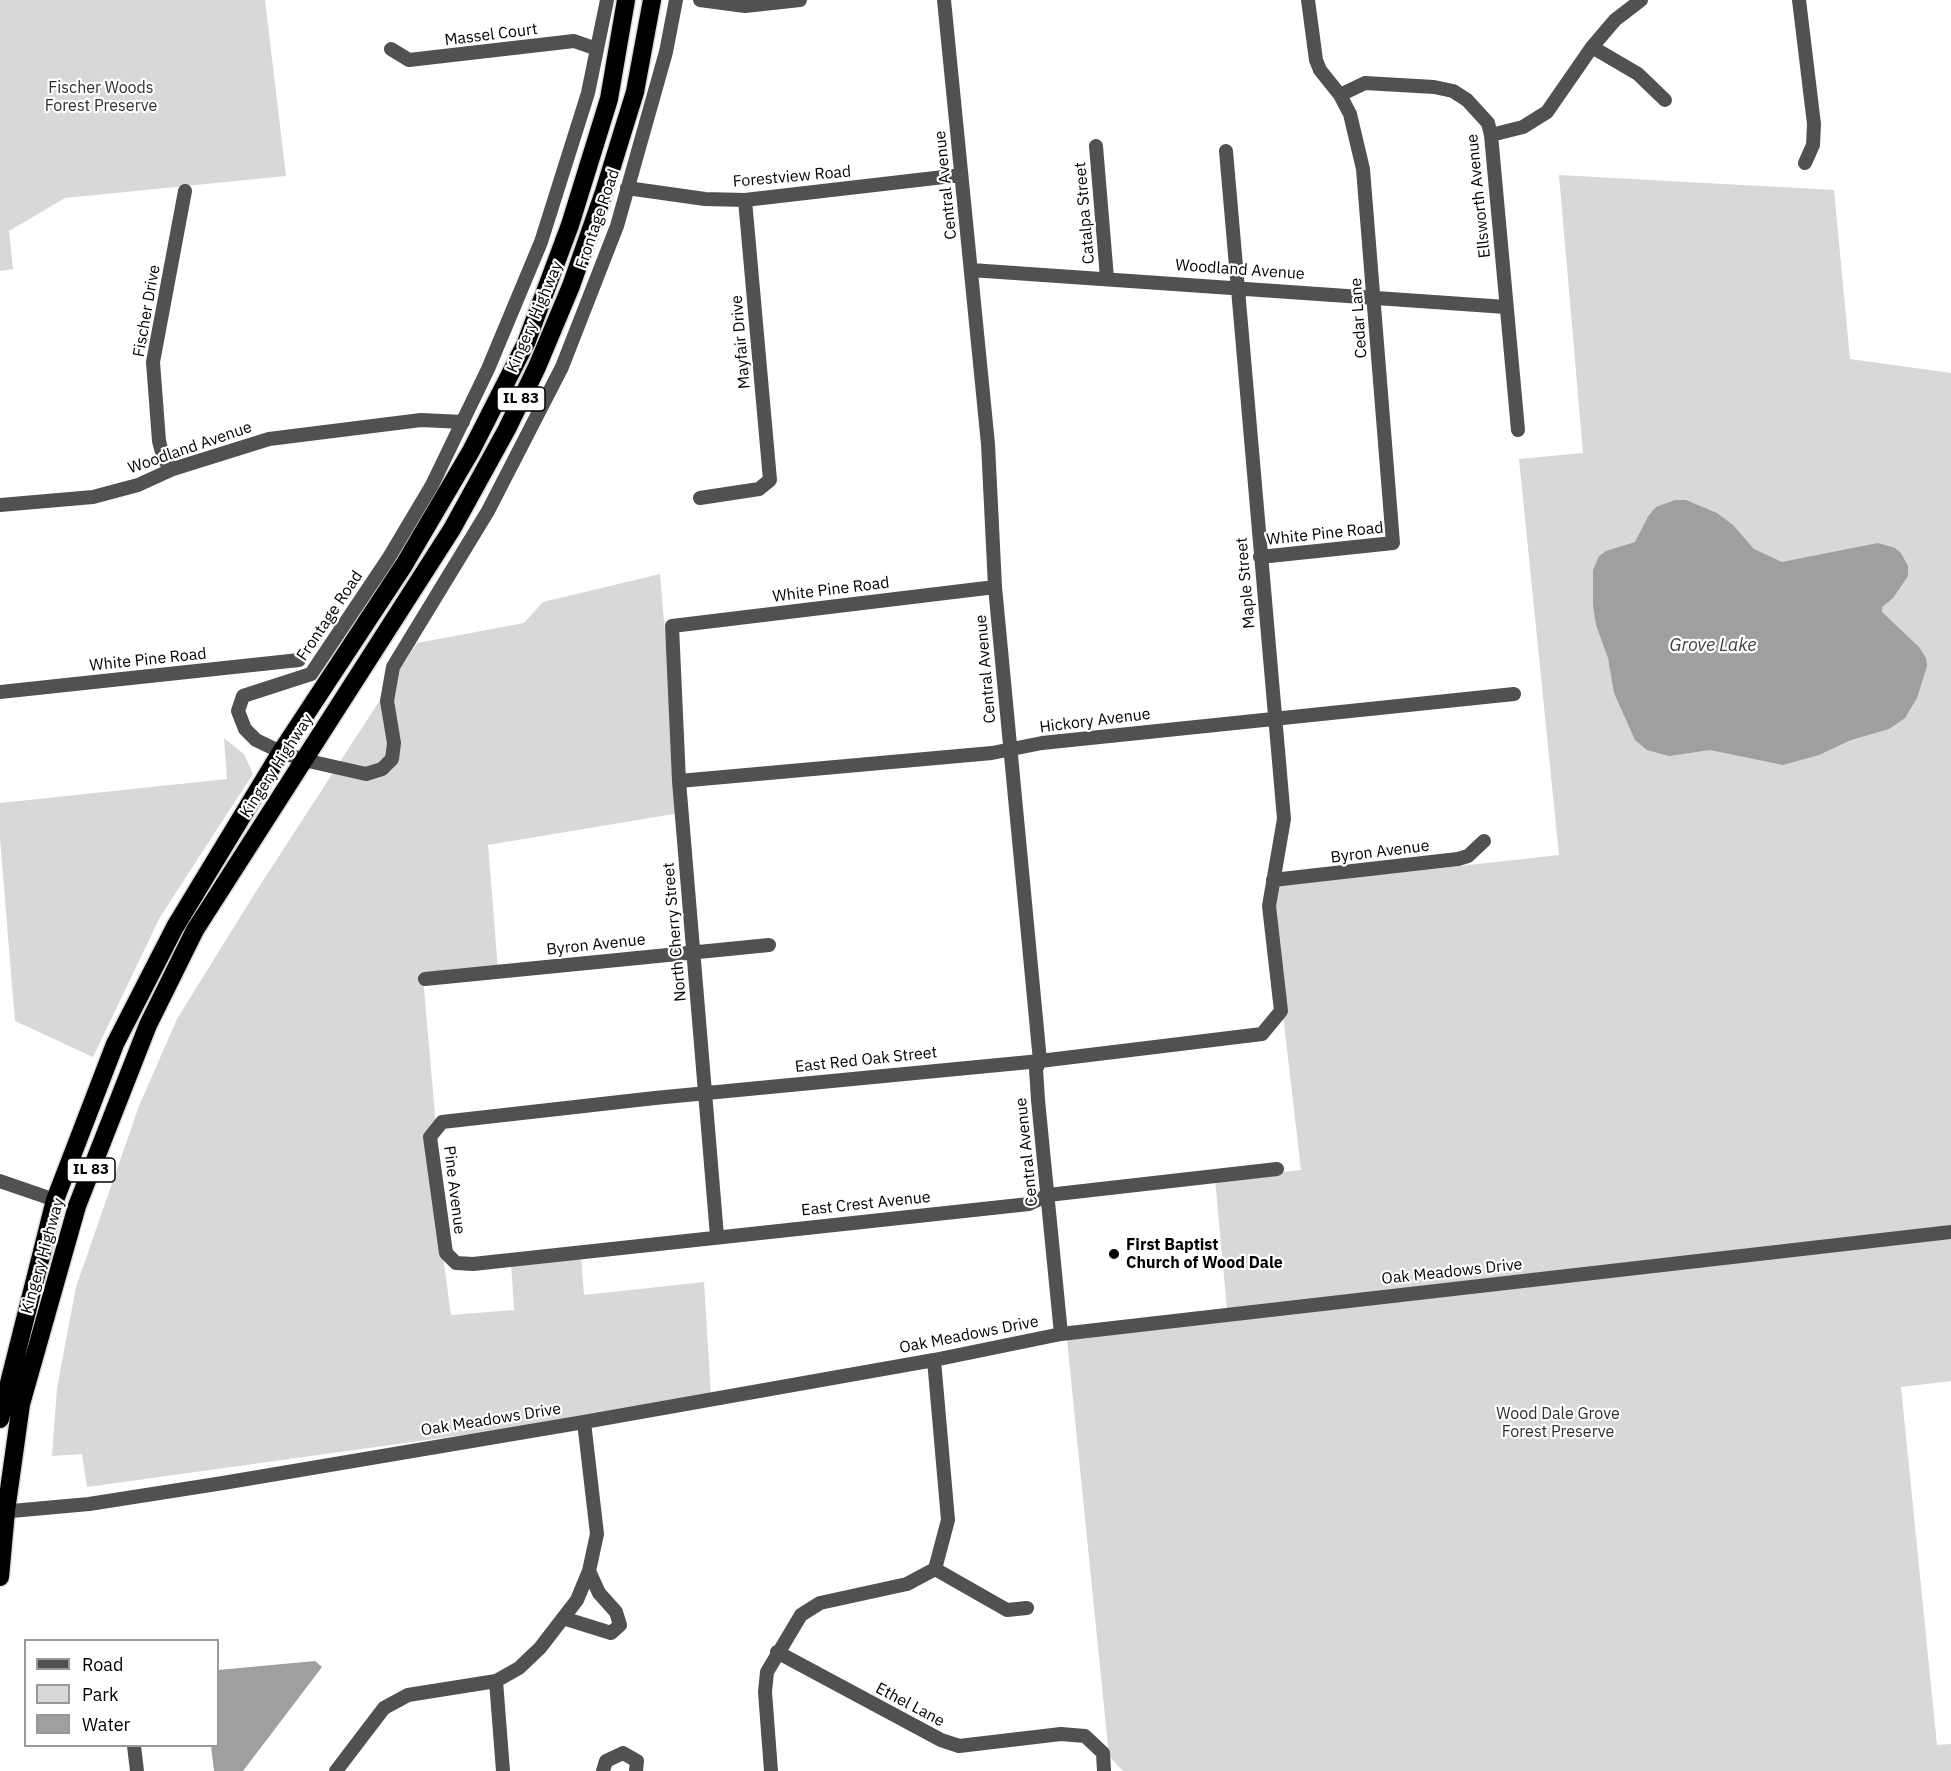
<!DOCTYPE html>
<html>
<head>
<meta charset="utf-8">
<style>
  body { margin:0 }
  #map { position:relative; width:1951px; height:1771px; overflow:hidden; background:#fff; font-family:"IBM Plex Sans",sans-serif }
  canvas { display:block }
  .legend { position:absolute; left:24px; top:1639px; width:195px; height:108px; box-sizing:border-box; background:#fff; border:2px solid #999; margin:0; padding:8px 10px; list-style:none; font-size:18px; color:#000 }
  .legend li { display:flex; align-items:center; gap:12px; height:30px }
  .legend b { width:30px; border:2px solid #999 }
</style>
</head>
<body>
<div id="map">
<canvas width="1951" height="1771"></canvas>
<ul class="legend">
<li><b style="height:8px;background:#515151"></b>Road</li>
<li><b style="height:16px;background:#d8d8d8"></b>Park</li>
<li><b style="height:16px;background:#9f9f9f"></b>Water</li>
</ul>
</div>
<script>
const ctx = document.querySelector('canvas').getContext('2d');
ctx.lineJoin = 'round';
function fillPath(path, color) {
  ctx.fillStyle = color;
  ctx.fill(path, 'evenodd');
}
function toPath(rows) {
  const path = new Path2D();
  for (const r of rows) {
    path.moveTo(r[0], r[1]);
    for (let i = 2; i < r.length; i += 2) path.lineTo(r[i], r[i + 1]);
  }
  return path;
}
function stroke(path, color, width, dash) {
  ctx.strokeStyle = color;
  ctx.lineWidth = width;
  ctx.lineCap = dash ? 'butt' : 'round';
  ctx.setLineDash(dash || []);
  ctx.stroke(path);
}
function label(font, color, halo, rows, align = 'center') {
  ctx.font = font + ' "IBM Plex Sans",sans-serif';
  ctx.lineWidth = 4.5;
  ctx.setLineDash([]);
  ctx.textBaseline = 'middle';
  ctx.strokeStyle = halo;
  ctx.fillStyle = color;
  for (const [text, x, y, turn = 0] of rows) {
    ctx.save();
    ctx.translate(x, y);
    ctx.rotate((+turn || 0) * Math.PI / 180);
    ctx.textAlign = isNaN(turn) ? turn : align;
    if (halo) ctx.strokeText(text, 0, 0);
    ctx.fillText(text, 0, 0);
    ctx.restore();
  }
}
fillPath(toPath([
  [0,0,265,0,286,176,65,198,9,231,13,269,0,271],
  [1559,175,1834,190,1850,359,1951,373,1951,1381,1901,1387,1937,1745,1951,1744,1951,1771,1123,1771,1109,1756,1067,1340,1228,1320,1215,1179,1301,1170,1283,1015,1286,996,1275,911,1279,886,1559,855,1519,459,1583,453],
  [660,574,680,813,488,845,498,969,423,977,436,1126,427,1137,451,1315,514,1310,511,1263,581,1256,584,1295,704,1282,711,1396,499,1430,87,1487,82,1454,52,1456,57,1388,76,1287,139,1106,177,1019,255,893,417,643,524,623,543,602],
  [224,738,244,754,253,774,160,917,93,1057,15,1021,0,839,0,803,227,779]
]), '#d8d8d8');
fillPath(toPath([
  [1675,500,1686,500,1717,513,1733,525,1754,549,1782,562,1878,543,1895,548,1901,553,1908,566,1908,576,1893,598,1882,607,1882,612,1919,647,1926,658,1927,666,1917,698,1905,718,1889,729,1851,740,1819,755,1783,765,1710,750,1669,756,1647,750,1635,740,1614,693,1608,658,1596,625,1593,605,1593,570,1599,556,1606,551,1635,542,1649,515,1656,507],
  [315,1661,322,1667,243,1771,214,1771,211,1746,218,1746,218,1670]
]), '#9f9f9f');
const highway = toPath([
  [0,1419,55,1200,115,1044,175,927,281,752,404,565,471,451,526,343,570,225,609,99,626,0],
  [0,1577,6,1511,21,1404,77,1206,148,1025,195,930,452,529,507,429,537,367,571,286,604,192,635,92,652,0]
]);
stroke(highway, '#dbdbdb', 21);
stroke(toPath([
  [607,0,588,93,541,242,488,369,432,485,388,559,311,674,243,696,238,711,245,729,256,740,281,752,304,760,366,774,382,769,392,759,394,743,387,701,393,667,488,511,562,367,617,226,666,52,676,0],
  [700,0,745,6,800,0],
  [944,0,988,444,995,587,1040,1061,1036,1069,1038,1100,1061,1334],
  [1799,0,1814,124,1813,145,1805,163],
  [1592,47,1638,74,1665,100],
  [391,49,409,60,574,41,597,49],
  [1340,95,1365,83,1434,87,1453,91,1467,100,1488,123,1491,135,1518,430],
  [1491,135,1523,127,1547,112,1592,47,1615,20,1641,0],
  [1096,146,1107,278],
  [1226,151,1284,819,1269,906,1281,1011,1262,1034,1040,1061,655,1098,442,1122,430,1137,446,1253,456,1263,473,1264,1029,1204,1048,1195,1277,1169],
  [627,188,705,199,745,200,961,175],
  [971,270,1506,307],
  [173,469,164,460,159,441,153,362,185,191],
  [700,498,759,489,770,480,745,200],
  [0,505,93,497,138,485,173,469,269,439,421,420,463,422],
  [1260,557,1393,543,1363,169,1350,114,1340,95,1320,70,1316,60,1308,0],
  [0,692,299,660],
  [679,781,992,753,1042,743,1514,694],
  [1273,880,1458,859,1468,856,1484,841],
  [425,979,769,945],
  [0,1181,55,1200],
  [717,1236,679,781,672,626,995,587],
  [0,1512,89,1504,223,1483,584,1422,934,1360,1061,1334,1951,1232],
  [935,1569,1007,1610,1027,1608],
  [563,1618,611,1633,620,1625,616,1612,599,1593,589,1571],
  [777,1652,941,1740,959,1746,1061,1734,1085,1736,1103,1753,1104,1771],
  [496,1681,503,1771],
  [134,1746,137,1771],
  [336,1771,384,1708,408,1695,496,1681,519,1668,540,1648,577,1600,589,1571,597,1534,584,1422],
  [603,1771,606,1761,623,1753,637,1761,636,1771],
  [771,1771,765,1692,767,1672,801,1615,820,1603,907,1584,935,1569,948,1520,934,1360]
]), '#515151', 14);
stroke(highway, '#000', 18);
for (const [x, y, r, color] of [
  [1114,1254,6,"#000"]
]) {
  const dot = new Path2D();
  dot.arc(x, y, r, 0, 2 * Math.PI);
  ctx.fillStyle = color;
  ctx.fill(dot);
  stroke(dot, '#fff', 2);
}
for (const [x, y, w] of [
  [521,399,48],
  [91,1170,48]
]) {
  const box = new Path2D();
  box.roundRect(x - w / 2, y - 12, w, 24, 4.5);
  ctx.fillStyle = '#fff';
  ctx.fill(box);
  stroke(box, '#000', 1.5);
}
label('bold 15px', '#000', null, [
  ["IL 83",521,399],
  ["IL 83",91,1170]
]);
label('16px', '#000', '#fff', [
  ["Massel Court",491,35,-7],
  ["Forestview Road",792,177,-5],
  ["Central Avenue",946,185,-96],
  ["Ellsworth Avenue",1479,196,-96],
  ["Catalpa Street",1085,213,-95],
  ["Frontage Road",598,219,-71],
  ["Woodland Avenue",1240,270,4],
  ["Fischer Drive",147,311,-80],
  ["Kingery Highway",535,317,-67],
  ["Cedar Lane",1359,318,-94],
  ["Mayfair Drive",741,342,-95],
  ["Woodland Avenue",190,448,-19],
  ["White Pine Road",1325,534,-6],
  ["Maple Street",1246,583,-95],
  ["White Pine Road",831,590,-7],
  ["Frontage Road",330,616,-56],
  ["White Pine Road",148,660,-6],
  ["Central Avenue",986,669,-95],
  ["Hickory Avenue",1095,721,-7],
  ["Kingery Highway",277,766,-57],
  ["Byron Avenue",1380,852,-7],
  ["North Cherry Street",675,932,-95],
  ["Byron Avenue",596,945,-6],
  ["East Red Oak Street",866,1060,-6],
  ["Central Avenue",1027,1152,-96],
  ["Pine Avenue",454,1190,83],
  ["East Crest Avenue",866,1204,-6],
  ["Kingery Highway",43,1256,-74],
  ["Oak Meadows Drive",1452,1272,-6],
  ["Oak Meadows Drive",969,1335,-11],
  ["Oak Meadows Drive",491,1420,-9],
  ["Ethel Lane",910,1705,28]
]);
label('16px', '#2f2f2f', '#fff', [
  ["Fischer Woods",101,88],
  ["Forest Preserve",101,106],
  ["Wood Dale Grove",1558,1414],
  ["Forest Preserve",1558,1432]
]);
label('bold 16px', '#000', '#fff', [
  ["First Baptist",1126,1245],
  ["Church of Wood Dale",1126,1263]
], 'left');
label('italic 18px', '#404040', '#fff', [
  ["Grove Lake",1713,646]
]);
</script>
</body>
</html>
